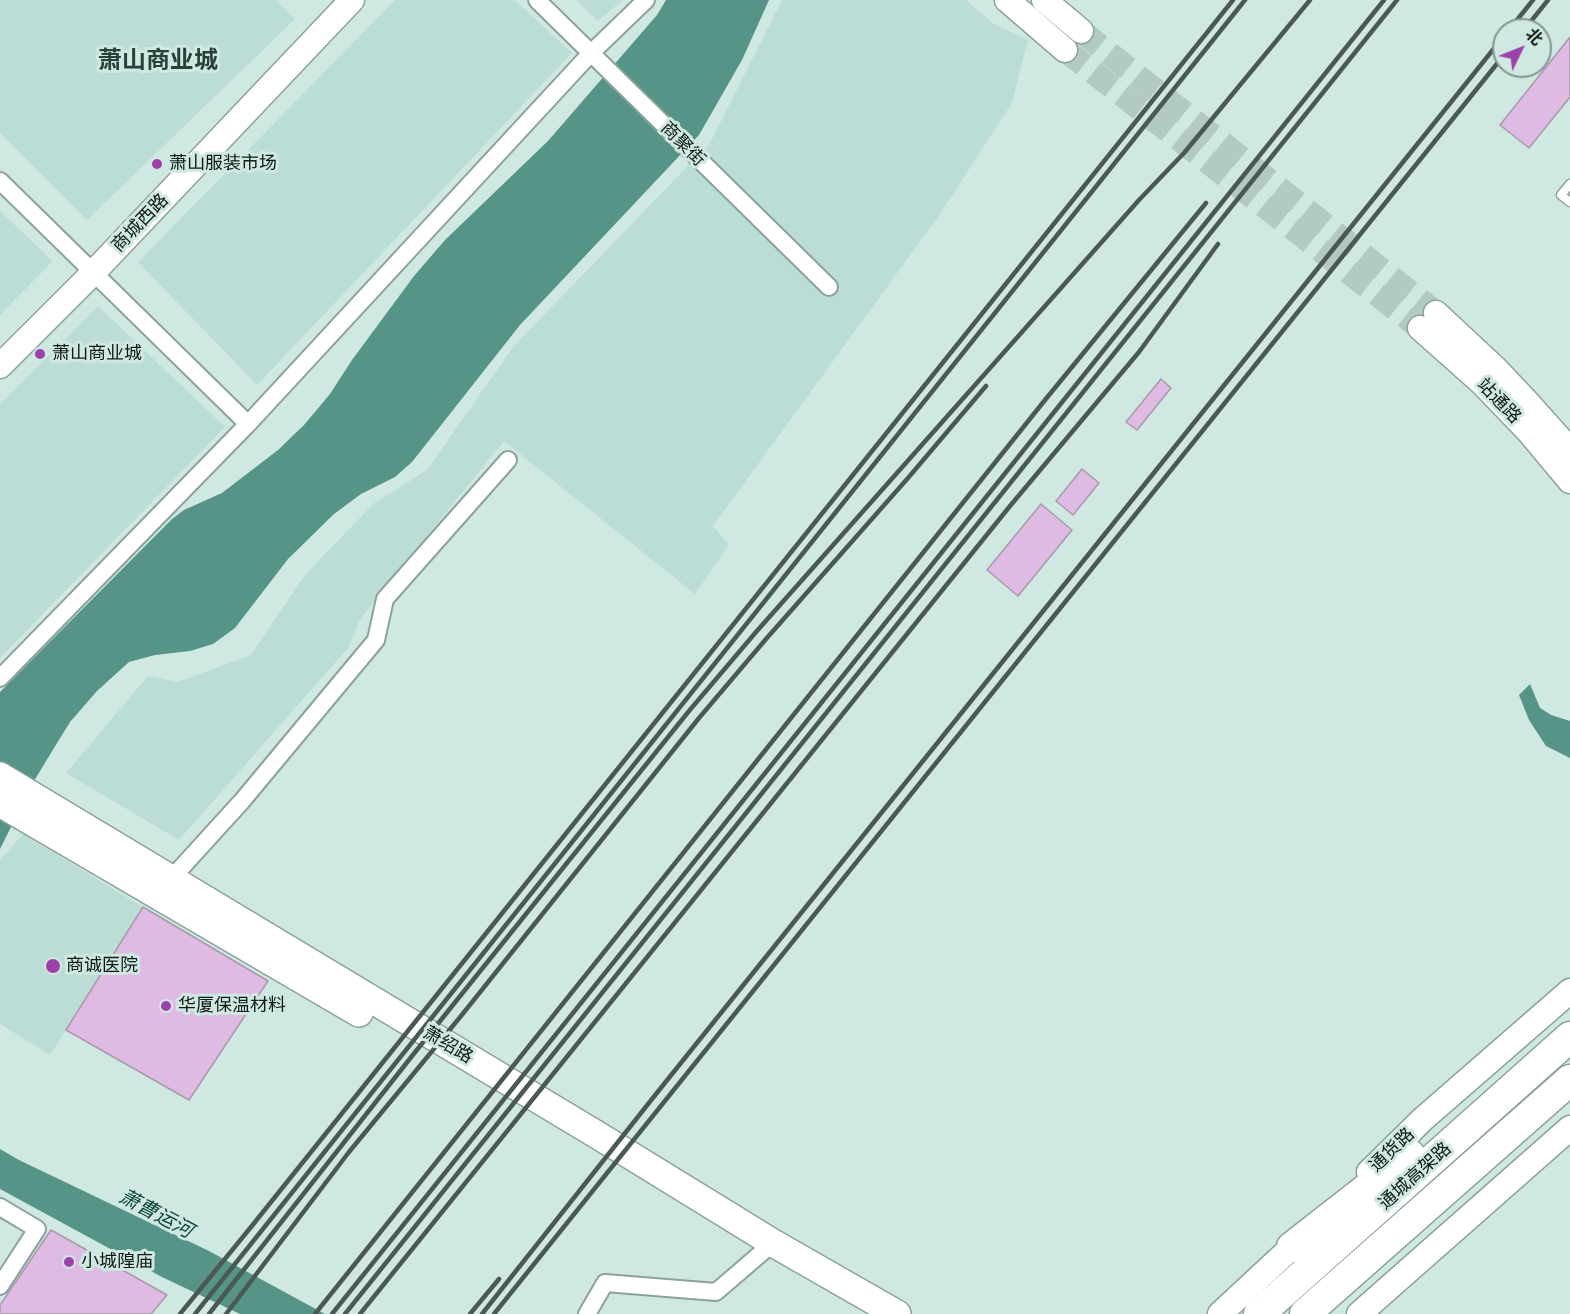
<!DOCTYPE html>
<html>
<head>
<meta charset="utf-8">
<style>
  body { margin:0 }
  #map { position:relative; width:1570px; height:1314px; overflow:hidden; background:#d0e8e2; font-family:"Alegreya Sans","Noto Sans SC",sans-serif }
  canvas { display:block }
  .north { position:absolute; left:1492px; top:18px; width:60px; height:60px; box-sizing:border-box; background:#d0e8e2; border:2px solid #839590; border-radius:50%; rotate:47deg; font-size:16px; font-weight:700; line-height:24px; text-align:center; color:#101916 }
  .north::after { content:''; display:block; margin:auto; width:21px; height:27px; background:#9d40a9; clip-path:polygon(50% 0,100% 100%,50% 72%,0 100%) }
</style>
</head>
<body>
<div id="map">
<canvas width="1570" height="1314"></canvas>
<div class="north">北</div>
</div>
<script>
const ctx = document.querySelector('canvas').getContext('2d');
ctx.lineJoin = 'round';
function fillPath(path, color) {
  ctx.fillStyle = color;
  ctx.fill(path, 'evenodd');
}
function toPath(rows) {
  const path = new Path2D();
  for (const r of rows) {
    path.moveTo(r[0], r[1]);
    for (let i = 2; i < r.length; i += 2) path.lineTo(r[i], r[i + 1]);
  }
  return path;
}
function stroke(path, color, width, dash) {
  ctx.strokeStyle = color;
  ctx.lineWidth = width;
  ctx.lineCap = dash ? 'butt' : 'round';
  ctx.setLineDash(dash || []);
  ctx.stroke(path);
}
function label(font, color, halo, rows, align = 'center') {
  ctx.font = font + ' "Alegreya Sans","Noto Sans SC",sans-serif';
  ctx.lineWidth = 6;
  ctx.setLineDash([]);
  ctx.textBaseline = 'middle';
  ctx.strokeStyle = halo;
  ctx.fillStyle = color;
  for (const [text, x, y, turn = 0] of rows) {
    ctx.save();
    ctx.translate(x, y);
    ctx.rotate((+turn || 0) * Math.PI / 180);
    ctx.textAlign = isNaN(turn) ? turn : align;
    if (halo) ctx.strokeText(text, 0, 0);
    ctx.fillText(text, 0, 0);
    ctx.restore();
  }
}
fillPath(toPath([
  [0,0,276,0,295,19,87,220,0,133],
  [395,0,515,0,572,53,257,385,138,262],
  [576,0,623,0,598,21],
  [782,0,966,0,994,24,1028,40,1012,103,938,217,713,526,729,545,695,594,504,441,360,619,349,647,179,840,66,773,148,676,178,682,251,655,304,576,373,504,427,470,513,347,710,143],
  [0,211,53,261,0,315],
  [98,306,225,427,0,658,0,404],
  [23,834,143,907,50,1055,0,1024,0,860]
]), '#bcddd5');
fillPath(toPath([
  [666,0,769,0,742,60,699,135,520,325,412,462,395,477,361,494,334,514,288,559,235,628,213,644,190,651,155,655,129,662,97,691,70,722,54,748,34,781,0,849,0,692,172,519,184,510,222,493,278,450,304,425,330,394,352,360,414,276,445,240,548,141,657,15],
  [1530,684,1540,708,1551,715,1570,721,1570,758,1546,746,1529,720,1519,695],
  [0,1149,19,1160,209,1251,325,1314,240,1314,162,1277,0,1189]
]), '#559486');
const building = toPath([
  [1570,37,1570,97,1529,148,1500,125,1570,37],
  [1161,379,1171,388,1137,430,1126,422,1161,379],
  [1082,469,1099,483,1073,515,1056,501,1082,469],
  [1041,504,1072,530,1018,596,987,570,1041,504],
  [143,907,268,981,189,1100,66,1030,143,907],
  [51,1230,167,1295,151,1314,0,1314,0,1305,51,1230]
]);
fillPath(building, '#dfbbe4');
stroke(building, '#a79aa9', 1.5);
stroke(toPath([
  [1081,31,1436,313],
  [1065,50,1420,328]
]), '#b3c9c3', 24, [24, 12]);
const lane = toPath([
  [1570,184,1561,195,1570,202]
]);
const street = toPath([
  [537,0,829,287],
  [0,181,248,424],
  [0,678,248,424,591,53,646,0],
  [171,879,242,801,376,640,385,599,508,460],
  [0,1207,37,1229,0,1286],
  [587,1314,605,1283,716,1292,773,1243]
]);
const secondary = toPath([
  [1007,0,1065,50],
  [1044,0,1081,31],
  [1436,313,1496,369,1528,403,1570,450],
  [1420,328,1482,383,1530,433,1570,481],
  [0,366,93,273,352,0],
  [1369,1172,1423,1119,1570,991],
  [1220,1314,1306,1234],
  [1359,1314,1570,1128]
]);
const primary = toPath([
  [0,776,599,1136,773,1243,897,1314],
  [0,803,359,1013]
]);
const highway = toPath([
  [1292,1247,1410,1155],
  [1259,1314,1570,1037],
  [1305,1314,1570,1080]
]);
stroke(lane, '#8ca29d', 11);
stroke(street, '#8ca29d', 20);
stroke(secondary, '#8ca29d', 27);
stroke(primary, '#8ca29d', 30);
stroke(highway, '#8ca29d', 33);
stroke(lane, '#fff', 8);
stroke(street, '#fff', 16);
stroke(secondary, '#fff', 24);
stroke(primary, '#fff', 27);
stroke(highway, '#fff', 30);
stroke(toPath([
  [1509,30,1533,0],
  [1524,30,1548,0],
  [180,1314,251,1227,1233,0],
  [195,1314,1245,0],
  [209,1314,412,1056,689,711,756,632,1139,200,1184,153,1310,0],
  [226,1314,349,1152,461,1016,699,718,766,639,908,478,986,386],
  [315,1314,1045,400,1206,203],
  [332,1314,1384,0],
  [345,1314,1397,0],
  [360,1314,1010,506,1139,352,1218,244],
  [470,1314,499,1279],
  [482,1314,656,1094,1504,36],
  [494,1314,1504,55]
]), '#4b5955', 4.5);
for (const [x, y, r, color] of [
  [157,164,6,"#9d40a9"],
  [40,354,6,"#9d40a9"],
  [53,966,8,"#9d40a9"],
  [166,1006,6,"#9d40a9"],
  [69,1262,6,"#9d40a9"]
]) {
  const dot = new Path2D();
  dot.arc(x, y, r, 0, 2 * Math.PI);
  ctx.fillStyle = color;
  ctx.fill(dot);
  stroke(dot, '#d0e8e2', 2);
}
label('18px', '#101916', '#d0e8e2', [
  ["商聚街",683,144,45],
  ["商城西路",140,223,-46],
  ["站通路",1499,401,46],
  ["萧绍路",448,1045,31],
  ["通货路",1392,1150,-44],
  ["通城高架路",1415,1176,-42]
]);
label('18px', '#101916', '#d0e8e2', [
  ["萧山服装市场",169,164],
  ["萧山商业城",52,354],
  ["商诚医院",66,966],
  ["华厦保温材料",178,1006],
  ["小城隍庙",81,1262]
], 'left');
label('italic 20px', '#0d463c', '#d0e8e2', [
  ["萧曹运河",156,1214,28]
]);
label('bold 24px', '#2b3f3b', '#d0e8e2', [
  ["萧山商业城",158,61]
]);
</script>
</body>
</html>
